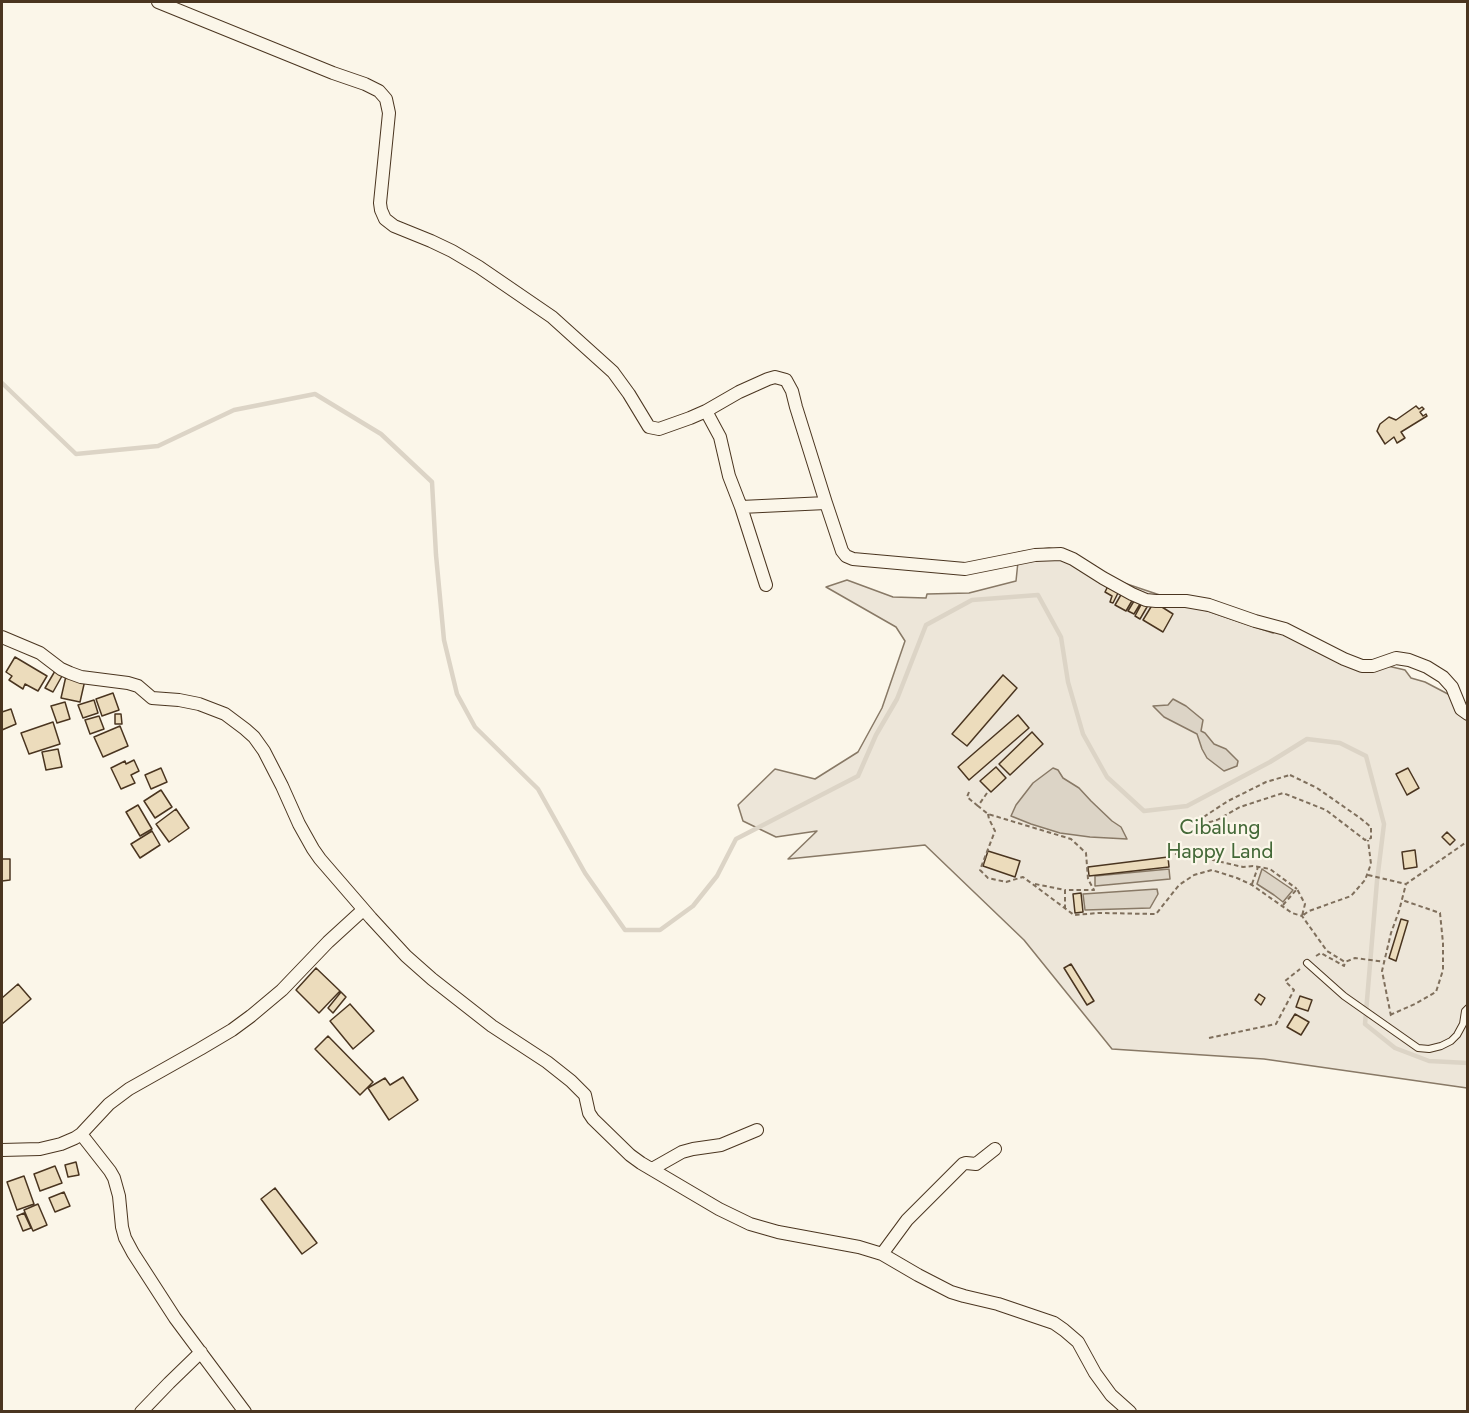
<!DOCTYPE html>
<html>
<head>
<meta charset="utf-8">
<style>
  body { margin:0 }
  #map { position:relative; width:1469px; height:1413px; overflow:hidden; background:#fbf6e9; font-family:Jost,sans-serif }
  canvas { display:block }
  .frame { position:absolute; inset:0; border:3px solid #4a3520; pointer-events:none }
</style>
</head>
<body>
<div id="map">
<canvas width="1469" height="1413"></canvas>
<div class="frame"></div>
</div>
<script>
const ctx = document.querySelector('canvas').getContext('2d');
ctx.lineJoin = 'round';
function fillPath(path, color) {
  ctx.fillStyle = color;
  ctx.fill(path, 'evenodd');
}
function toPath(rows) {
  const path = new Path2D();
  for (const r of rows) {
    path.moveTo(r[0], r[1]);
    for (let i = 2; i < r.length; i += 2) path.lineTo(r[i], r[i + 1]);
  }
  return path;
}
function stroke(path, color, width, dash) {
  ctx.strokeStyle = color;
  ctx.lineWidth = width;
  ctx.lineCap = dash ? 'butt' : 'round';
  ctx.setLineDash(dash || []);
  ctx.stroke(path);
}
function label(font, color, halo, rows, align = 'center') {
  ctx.font = font + ' Jost,sans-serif';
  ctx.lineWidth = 4.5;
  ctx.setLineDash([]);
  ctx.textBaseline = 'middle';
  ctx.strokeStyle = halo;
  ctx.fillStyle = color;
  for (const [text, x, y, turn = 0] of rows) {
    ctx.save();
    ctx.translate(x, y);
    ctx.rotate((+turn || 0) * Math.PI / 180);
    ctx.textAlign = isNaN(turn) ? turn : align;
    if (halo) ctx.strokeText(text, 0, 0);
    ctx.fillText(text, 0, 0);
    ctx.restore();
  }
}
const green = toPath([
  [1049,548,1071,552,1118,581,1273,633,1281,628,1345,656,1405,670,1411,678,1425,682,1467,704,1467,1088,1264,1059,1112,1049,1024,940,925,845,788,859,817,831,776,837,743,821,738,805,775,769,815,779,858,752,882,708,905,641,896,627,826,587,847,580,893,597,926,598,927,594,969,593,1016,581,1019,552,1049,548]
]);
fillPath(green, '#ede6d9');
stroke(green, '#887966', 1.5);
const water = toPath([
  [1173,699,1186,706,1203,720,1201,731,1205,733,1214,744,1226,749,1238,761,1237,766,1224,771,1207,758,1202,749,1197,734,1164,717,1153,706,1168,705,1173,699],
  [1053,768,1058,770,1063,778,1079,788,1091,801,1112,821,1121,827,1127,839,1090,837,1060,833,1031,824,1011,816,1016,805,1033,783,1053,768],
  [1169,869,1170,879,1095,886,1095,876,1169,869],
  [1262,869,1293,890,1283,902,1274,895,1257,884,1262,869],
  [1157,889,1158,894,1150,908,1085,910,1083,894,1157,889]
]);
fillPath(water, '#dcd4c6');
stroke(water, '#887966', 1.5);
stroke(toPath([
  [2,383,76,454,158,446,234,410,315,394,381,434,432,482,436,555,444,640,457,694,475,727,538,789,585,873,625,930,660,930,693,906,717,876,736,839,858,776,876,735,897,699,926,625,972,600,1038,595,1061,637,1068,682,1083,734,1107,777,1144,811,1187,806,1270,762,1307,739,1340,743,1366,756,1384,824,1377,881,1365,1024,1395,1048,1429,1061,1468,1063]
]), '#dcd4c6', 4.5);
const building = toPath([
  [1416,406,1419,409,1422,407,1424,409,1420,412,1423,416,1426,414,1427,416,1401,432,1405,438,1397,443,1394,437,1385,444,1377,431,1380,424,1389,417,1396,420,1416,406],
  [1108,586,1119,591,1113,603,1110,602,1112,596,1105,592,1108,586],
  [1122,593,1133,599,1126,611,1115,605,1122,593],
  [1134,601,1140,604,1134,614,1128,611,1134,601],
  [1154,602,1173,614,1163,632,1143,620,1154,602],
  [1142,603,1147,607,1140,619,1135,616,1142,603],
  [15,657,47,676,38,691,25,684,23,689,9,680,12,676,6,672,15,657],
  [55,671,62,676,53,692,45,688,55,671],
  [1003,675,1017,688,967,746,952,734,1003,675],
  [66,676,85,680,80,702,61,698,66,676],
  [113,693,119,710,102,716,96,699,113,693],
  [94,700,98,713,83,718,78,705,94,700],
  [65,702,70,719,57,723,51,706,65,702],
  [11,709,16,724,2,730,2,712,11,709],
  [115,714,121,714,122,724,115,724,115,714],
  [1018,715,1029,728,969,780,958,767,1018,715],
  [99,716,104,729,90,734,85,720,99,716],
  [53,722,60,744,29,754,21,733,53,722],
  [120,726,128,746,103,757,94,737,120,726],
  [1032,732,1043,744,1010,775,999,764,1032,732],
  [58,749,62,767,46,770,42,752,58,749],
  [134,760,139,771,131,775,135,783,121,789,111,768,125,761,126,764,134,760],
  [996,767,1006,778,991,792,980,781,996,767],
  [161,768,167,782,151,789,145,775,161,768],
  [1408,768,1419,788,1407,795,1396,774,1408,768],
  [161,790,172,807,155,818,144,801,161,790],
  [138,805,152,829,140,836,126,812,138,805],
  [176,809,189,828,169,842,156,824,176,809],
  [152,831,160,845,140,858,131,844,152,831],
  [1447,832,1455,840,1450,845,1442,837,1447,832],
  [1415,850,1417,867,1404,869,1402,852,1415,850],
  [988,851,1020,861,1015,877,983,866,988,851],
  [1168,857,1169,867,1089,876,1088,867,1168,857],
  [2,859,10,859,10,880,2,881,2,859],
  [1081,893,1083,912,1075,913,1073,894,1081,893],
  [1401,919,1408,921,1396,961,1389,958,1401,919],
  [1071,964,1094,1001,1087,1005,1064,968,1071,964],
  [316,968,340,991,319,1013,296,990,316,968],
  [18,984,31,999,2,1024,2,998,18,984],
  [341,992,346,997,333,1013,328,1008,341,992],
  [1259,994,1265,998,1261,1005,1255,1000,1259,994],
  [1300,996,1312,1000,1308,1011,1296,1007,1300,996],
  [350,1004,374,1031,353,1049,330,1021,350,1004],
  [1295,1014,1309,1022,1301,1035,1287,1027,1295,1014],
  [328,1036,373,1082,360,1095,315,1049,328,1036],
  [403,1077,418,1100,389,1120,368,1088,385,1078,390,1085,403,1077],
  [76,1162,79,1175,68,1177,65,1165,76,1162],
  [55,1166,62,1183,40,1191,34,1174,55,1166],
  [24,1176,34,1204,17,1210,7,1182,24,1176],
  [275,1188,317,1243,302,1254,261,1199,275,1188],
  [64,1192,70,1206,55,1212,49,1198,64,1192],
  [38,1204,47,1225,33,1231,24,1210,38,1204],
  [24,1213,31,1228,23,1231,17,1216,24,1213]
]);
fillPath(building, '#ecdcbc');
stroke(building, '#4a3520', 1.5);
const lane = toPath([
  [1307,963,1344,996,1418,1048,1429,1049,1441,1046,1451,1041,1457,1035,1463,1024,1465,1011,1468,1008]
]);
const street = toPath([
  [158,2,333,73,365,84,379,91,386,99,389,113,380,203,381,210,385,219,394,226,431,241,452,251,479,267,552,317,613,372,629,394,649,427,659,429,690,418,706,411,720,437,729,476,741,507,826,503,842,551,846,556,853,559,965,569,1035,555,1061,554,1073,559,1103,578,1132,594,1146,600,1156,601,1186,601,1209,605,1255,621,1285,629,1344,659,1362,666,1373,666,1396,658,1409,660,1427,667,1443,677,1452,687,1461,709,1468,714],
  [706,411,739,392,768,379,775,377,786,380,792,391,796,407,826,503],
  [741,507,766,585],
  [2,637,40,653,61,669,70,673,81,677,128,683,138,686,152,698,179,700,199,704,225,714,245,729,254,737,264,751,282,786,299,824,313,849,320,859,371,918,406,956,432,979,492,1026,547,1062,571,1081,585,1095,589,1113,593,1119,630,1155,641,1163,719,1209,750,1224,778,1232,859,1247,882,1254,918,1275,951,1292,964,1296,998,1304,1054,1323,1064,1330,1078,1342,1095,1373,1111,1395,1130,1412],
  [81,1134,110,1171,114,1178,119,1196,122,1227,125,1238,133,1253,175,1318,245,1412],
  [2,1150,40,1149,61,1144,75,1138,81,1134,109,1104,129,1089,200,1049,232,1030,251,1016,282,990,328,942,363,910],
  [652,1169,682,1152,693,1149,721,1145,757,1130],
  [882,1254,907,1220,963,1164,966,1163,976,1164,995,1149],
  [141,1412,169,1383,201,1352]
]);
stroke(lane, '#4a3520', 8);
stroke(street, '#4a3520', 14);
stroke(toPath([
  [1290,775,1317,788,1360,818,1371,827,1371,838,1365,840,1326,810,1283,793,1240,807,1217,820,1196,826,1202,818,1228,801,1266,782,1290,775],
  [969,792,967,797,978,806],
  [987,793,978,806,988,814,1071,839,1086,853,1088,879,1094,890,1065,890],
  [988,814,989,819,995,831,980,870,988,878,1006,882,1023,877,1074,915,1099,913,1156,914,1179,885,1194,875,1212,870,1237,878,1252,885,1292,913,1302,916,1327,951,1345,962,1355,958,1385,962],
  [1175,854,1200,857,1243,867,1253,866,1270,869,1297,889],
  [1368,875,1406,884],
  [1035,884,1065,890,1065,908],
  [1252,884,1258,867],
  [1283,905,1297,889,1305,904,1302,916,1309,911,1351,896,1365,880,1371,864,1368,840],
  [1316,956,1321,953,1344,966,1345,962],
  [1390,1015,1415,1004,1436,992,1443,970,1443,943,1440,913,1402,900],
  [1391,1016,1382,971,1391,933,1399,911,1406,884,1468,841],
  [1209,1038,1276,1024,1294,990,1285,981,1300,969]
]), '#7f6f5c', 2, [4.5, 3]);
stroke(lane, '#fbf6e9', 6);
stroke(street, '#fbf6e9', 12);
label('21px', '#436837', '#fbf6e9', [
  ["Cibalung",1220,829],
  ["Happy Land",1220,853]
]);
</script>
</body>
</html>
